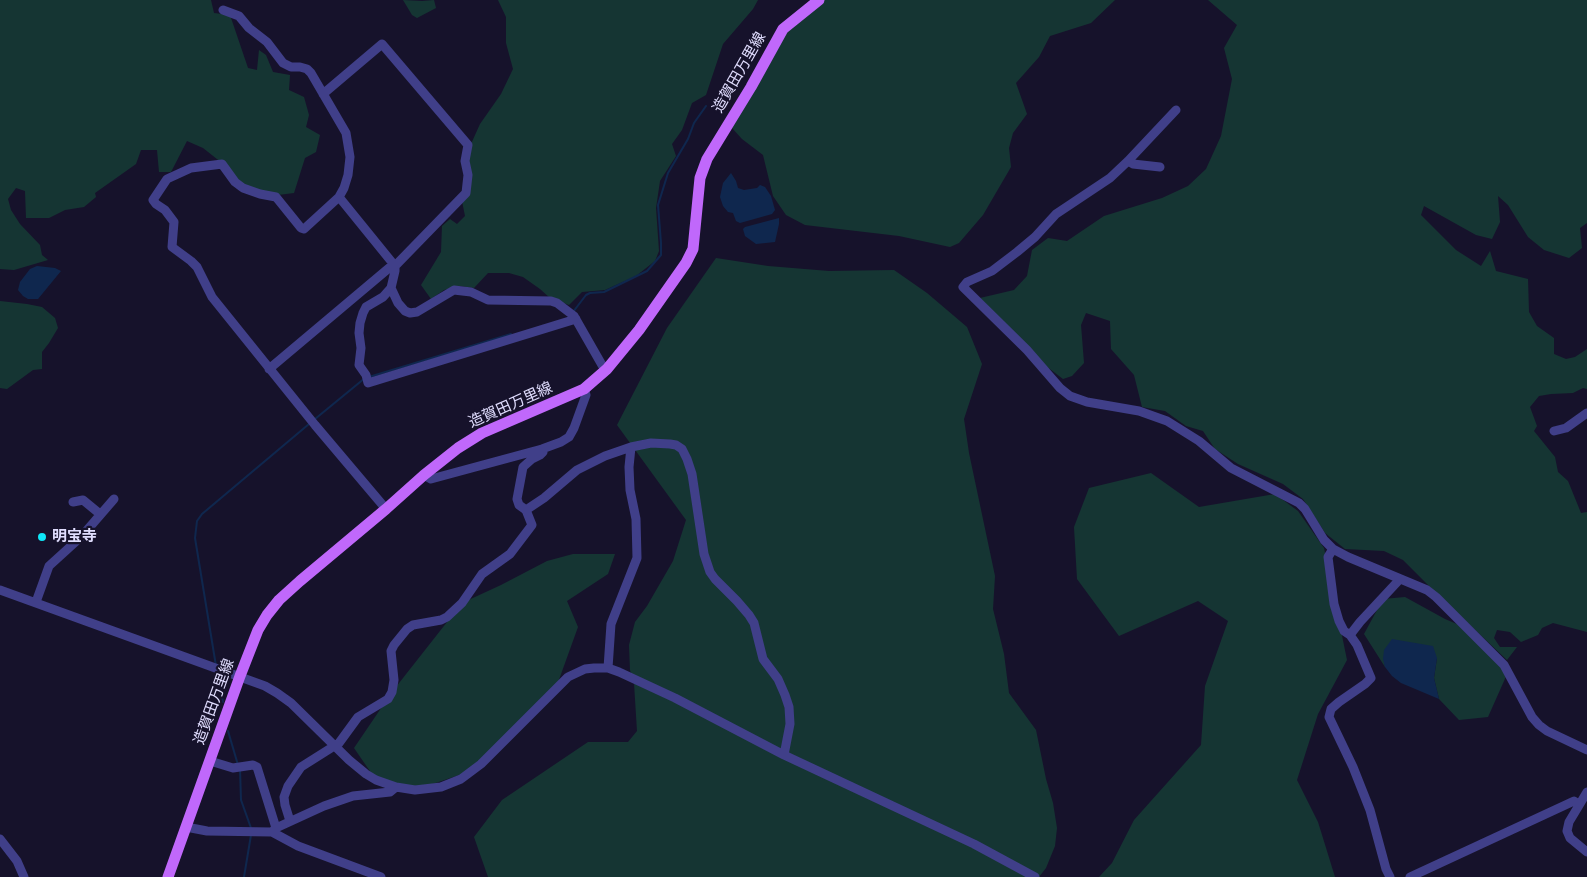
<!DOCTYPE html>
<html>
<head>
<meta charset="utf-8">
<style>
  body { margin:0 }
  canvas { display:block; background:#16122b }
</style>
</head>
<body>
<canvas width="1587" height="877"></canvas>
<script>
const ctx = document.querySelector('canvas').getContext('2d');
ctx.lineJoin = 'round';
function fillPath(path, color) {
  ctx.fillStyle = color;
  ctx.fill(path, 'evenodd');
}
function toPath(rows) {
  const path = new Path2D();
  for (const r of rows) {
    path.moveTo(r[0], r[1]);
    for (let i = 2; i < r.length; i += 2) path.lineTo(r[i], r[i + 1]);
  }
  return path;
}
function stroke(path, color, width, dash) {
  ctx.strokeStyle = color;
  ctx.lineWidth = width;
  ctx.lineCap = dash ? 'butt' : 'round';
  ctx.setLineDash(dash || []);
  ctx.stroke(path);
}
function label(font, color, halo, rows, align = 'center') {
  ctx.font = font + ' Jost,"Noto Sans JP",sans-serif';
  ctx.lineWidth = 4.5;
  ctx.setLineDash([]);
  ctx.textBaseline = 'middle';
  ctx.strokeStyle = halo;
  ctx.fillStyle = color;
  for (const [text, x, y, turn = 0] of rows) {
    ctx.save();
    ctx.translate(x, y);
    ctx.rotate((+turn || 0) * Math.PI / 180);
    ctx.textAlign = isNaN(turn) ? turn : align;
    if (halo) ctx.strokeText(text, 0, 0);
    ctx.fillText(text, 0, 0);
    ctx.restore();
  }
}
fillPath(toPath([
  [0,0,211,0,214,13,230,15,248,68,257,70,259,50,266,55,273,72,290,75,289,90,304,97,309,115,306,127,320,135,316,152,305,158,294,193,278,195,245,187,222,163,203,148,187,141,171,172,159,172,157,150,141,150,136,164,95,193,96,197,84,207,65,210,49,218,26,218,25,191,16,188,8,199,11,210,20,224,40,245,42,255,48,260,14,270,0,269],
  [403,0,422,1,434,0,436,8,417,18,412,15],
  [498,0,758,0,753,9,723,44,706,95,692,103,682,130,672,144,676,156,660,181,656,208,659,251,655,261,636,276,605,290,582,292,569,305,550,298,540,289,523,277,509,273,488,273,474,288,460,286,444,290,431,299,421,285,441,252,442,226,450,219,457,224,465,216,462,201,471,144,480,124,501,94,513,69,506,43,506,17],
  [824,0,1115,0,1091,23,1050,36,1039,57,1016,83,1027,114,1013,133,1009,148,1011,167,983,215,959,243,950,247,899,236,805,225,786,215,773,196,763,155,742,139,732,128,785,31],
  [1208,0,1587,0,1587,223,1580,228,1582,248,1569,258,1544,250,1528,237,1508,205,1498,196,1500,222,1492,239,1476,235,1424,206,1421,215,1456,250,1481,266,1490,251,1496,271,1528,279,1529,312,1537,326,1554,338,1554,354,1566,359,1575,357,1587,349,1587,389,1583,388,1573,393,1551,394,1539,396,1530,407,1537,426,1534,431,1555,457,1558,472,1568,481,1581,513,1587,512,1587,632,1553,623,1542,628,1538,635,1521,642,1510,632,1497,630,1494,638,1500,647,1517,647,1507,660,1437,594,1403,560,1384,551,1345,549,1325,533,1303,499,1283,484,1238,464,1215,449,1203,431,1186,426,1165,411,1142,407,1134,375,1111,349,1110,321,1086,313,1081,325,1084,363,1072,376,1063,379,1042,363,980,298,1014,290,1027,276,1032,250,1048,238,1067,241,1104,216,1162,198,1188,186,1206,169,1221,136,1232,79,1224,48,1237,25],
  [716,258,768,266,829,271,894,270,927,293,967,327,982,364,964,419,969,453,995,576,993,609,1004,654,1009,693,1036,730,1046,779,1053,803,1057,828,1055,846,1046,868,1039,877,488,877,474,837,502,800,588,742,628,742,637,731,634,683,630,670,629,645,635,622,647,606,673,561,686,520,617,425,667,328],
  [0,301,27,304,42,307,55,318,58,328,49,343,42,352,42,369,33,370,7,389,0,388],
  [1151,473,1199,507,1275,494,1298,511,1324,548,1347,660,1318,714,1297,780,1318,822,1335,877,1099,877,1112,863,1134,820,1201,745,1205,686,1228,621,1198,601,1119,636,1077,579,1074,527,1089,488],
  [573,554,615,554,608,574,567,601,578,627,556,688,474,770,415,790,376,780,354,748,392,692,462,603,501,585,547,561],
  [1405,597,1445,619,1471,630,1508,672,1488,717,1459,720,1439,699,1434,678,1437,658,1384,650,1385,667,1364,634,1383,599]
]), '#153533');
fillPath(toPath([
  [731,173,736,181,738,188,744,190,757,188,760,185,765,187,771,196,775,210,772,214,740,223,736,221,733,213,728,212,723,206,720,197,723,183],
  [779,218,779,224,775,242,756,244,745,236,743,229,745,227],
  [37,266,55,268,61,271,38,299,28,299,23,296,18,290,20,282,30,269],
  [1392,639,1433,646,1437,658,1434,678,1439,699,1401,683,1392,676,1385,667,1383,659,1384,650]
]), '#0f274e');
stroke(toPath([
  [573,312,586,295,590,293,604,292,647,271,661,255,661,243,658,205,668,173,688,139,694,123,706,106],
  [369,377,511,334],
  [315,419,365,378],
  [216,666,195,538,197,521,202,514,309,424],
  [217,671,223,702],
  [228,731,238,765],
  [240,769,241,800,251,828],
  [244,877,251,835]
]), '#0f274e', 2);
stroke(toPath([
  [223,10,239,16,249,28,267,42,283,63,291,67,300,67,307,69,311,73,346,133,350,157,348,175,344,188,339,197,304,229,301,228,276,197,260,194,243,188,235,182,222,164,191,168,167,179,153,200,156,204,165,210,174,222,172,247,191,261,197,267,212,297,315,425,386,509],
  [1176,110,1128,161,1110,178,1056,214,1035,237,1017,252,992,271,967,282,963,287,1027,350,1060,388,1070,396,1087,402,1139,411,1167,421,1199,441,1231,468,1299,503,1305,509,1324,540,1333,549,1348,557,1427,590,1436,597,1504,665,1532,717,1539,725,1547,731,1587,750],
  [1128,161,1133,164,1160,167],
  [339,197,395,266,395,271,391,288,383,297,366,307,363,313,360,323,359,333,361,348,359,365,366,375,368,383,576,319],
  [391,288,398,303,405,311,410,313,417,312,454,290,471,292,488,300,551,301,557,303,574,316,602,365,607,369],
  [269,369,389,268,395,266,466,193,468,175,465,161,468,145,382,44,323,94],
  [1554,431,1566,428,1587,413],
  [424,475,431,479,542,449,561,442,569,437,574,428,586,395,584,389],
  [73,502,83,500,100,514],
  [526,510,544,498,577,470,605,456,631,447,651,443,670,444,676,445,682,449,687,459,692,474,704,554,710,572,715,579,737,601,749,615,754,623,763,659,778,679,785,695,789,707,790,724,784,755],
  [1333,549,1328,557,1334,604,1339,621,1344,631,1350,635,1357,645,1371,678,1365,684,1339,702,1331,709,1329,717,1353,767,1370,810,1386,869,1390,877],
  [0,590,265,686,277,693,291,703,349,760,366,774,376,780,396,787,415,790,441,787,461,779,481,764,568,677,585,669,594,668,608,668,619,672,675,698,784,755,974,844,1035,877],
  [36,602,49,566,82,536,114,499],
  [1350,635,1360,622,1400,579],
  [608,668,611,624,637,558,636,519,630,490,629,467,631,447],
  [210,761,233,768,253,765,257,767,276,828],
  [1587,792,1569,822,1567,831,1570,838,1587,852],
  [290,821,285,805,284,797,288,786,301,767,339,743,358,717,388,699,392,692,394,680,391,651,394,645,407,629,413,625,441,620,447,617,462,603,482,574,510,554,532,525,526,510,519,505,517,499,523,467,532,459,540,455,543,452,542,449],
  [186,827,207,831,272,832,298,846,381,877],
  [272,832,276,828,324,806,353,796,390,792,396,787],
  [0,839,17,861,24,877],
  [1410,877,1574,801,1579,804]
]), '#403f89', 9);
stroke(toPath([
  [168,877,240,676,258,630,267,615,279,600,300,581,386,509,424,475,458,448,482,433,584,389,607,369,639,330,686,263,693,249,700,178,707,159,751,87,783,29,819,0]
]), '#c068fb', 11);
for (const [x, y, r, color] of [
  [42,537,5,"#0fe7f8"]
]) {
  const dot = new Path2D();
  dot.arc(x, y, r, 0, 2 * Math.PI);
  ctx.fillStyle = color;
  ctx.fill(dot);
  stroke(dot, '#16122b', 2);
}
label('15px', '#e0ddfe', '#16122b', [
  ["造賀田万里線",740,73,-60],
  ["造賀田万里線",511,406,-24],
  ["造賀田万里線",215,702,-70]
]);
label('bold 15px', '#e0ddfe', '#16122b', [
  ["明宝寺",52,537]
], 'left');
</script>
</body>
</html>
